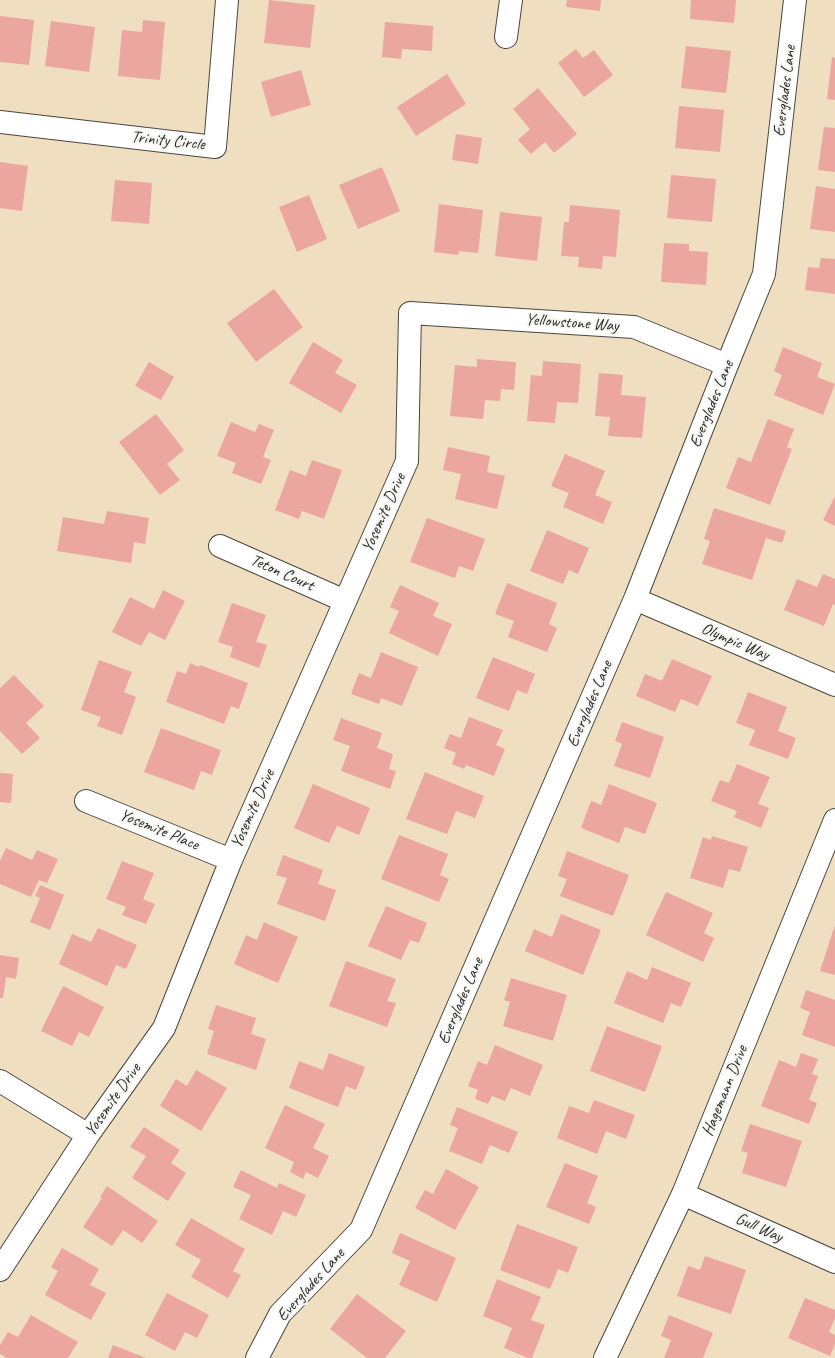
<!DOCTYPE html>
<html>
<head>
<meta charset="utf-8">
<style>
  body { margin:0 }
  canvas { display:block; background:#f0dec0 }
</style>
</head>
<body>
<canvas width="835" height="1358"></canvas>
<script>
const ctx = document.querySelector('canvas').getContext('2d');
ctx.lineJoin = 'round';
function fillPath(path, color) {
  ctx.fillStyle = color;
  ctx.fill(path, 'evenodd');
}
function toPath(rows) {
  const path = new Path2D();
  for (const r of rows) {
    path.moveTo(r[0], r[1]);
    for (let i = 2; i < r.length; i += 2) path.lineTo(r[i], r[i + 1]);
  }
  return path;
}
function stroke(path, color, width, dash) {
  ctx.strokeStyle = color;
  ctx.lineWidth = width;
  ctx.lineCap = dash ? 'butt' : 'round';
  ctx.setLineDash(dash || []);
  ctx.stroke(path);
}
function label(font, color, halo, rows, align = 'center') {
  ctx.font = font + ' Caveat,sans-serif';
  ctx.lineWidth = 4;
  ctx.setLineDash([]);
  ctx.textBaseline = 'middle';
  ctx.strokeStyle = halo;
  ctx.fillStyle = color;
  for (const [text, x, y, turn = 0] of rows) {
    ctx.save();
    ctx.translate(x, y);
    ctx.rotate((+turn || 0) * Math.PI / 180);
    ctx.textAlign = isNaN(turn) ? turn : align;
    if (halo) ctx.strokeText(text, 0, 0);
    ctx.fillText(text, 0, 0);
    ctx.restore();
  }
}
fillPath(toPath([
  [269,0,315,5,310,48,264,43],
  [567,0,601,0,600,11,566,7],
  [691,0,736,0,734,23,690,19],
  [0,16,34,20,29,65,0,62],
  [143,20,165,22,160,80,118,76,122,30,142,32],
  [51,21,95,27,89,72,45,66],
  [385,22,433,26,432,51,402,49,401,59,382,57],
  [686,46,731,51,726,93,681,88],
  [576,49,583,58,594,50,613,75,584,97,558,63],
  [832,57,835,58,835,100,827,99],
  [301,70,311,105,271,117,261,82],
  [447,74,466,104,416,136,397,107],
  [538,88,577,134,554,153,545,142,531,154,518,140,530,129,513,109],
  [679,106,724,110,720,152,675,148],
  [824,127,835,128,835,172,818,170],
  [456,134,482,138,478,164,452,160],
  [0,162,28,166,22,211,0,208],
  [382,167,400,211,358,229,339,185],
  [671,175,716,179,712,222,667,218],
  [115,180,152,183,149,224,111,221],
  [816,186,835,189,835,232,810,229],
  [309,195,327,239,297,252,279,207],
  [439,204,483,210,478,253,459,251,458,255,434,252],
  [570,205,620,210,616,257,603,256,602,269,578,267,579,257,561,256,564,222,569,222],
  [500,212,542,217,537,261,495,256],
  [664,243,689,244,689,251,708,252,706,285,661,282],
  [821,258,835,259,835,294,805,290,808,267,819,268],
  [274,289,303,327,256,362,227,323],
  [313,342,343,360,335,373,357,385,341,413,289,383],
  [783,347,822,363,817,377,835,384,823,415,774,395,782,375,774,371],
  [477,359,516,362,514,390,501,389,500,401,485,400,483,419,450,416,455,365,477,367],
  [543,361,581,364,578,403,557,402,555,423,527,421,531,375,542,376],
  [149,362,174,377,161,400,135,386],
  [599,373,623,375,621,395,646,397,642,438,608,436,610,417,595,416],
  [156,414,184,450,167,464,180,480,160,495,119,442],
  [768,419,794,429,787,447,792,449,770,505,726,488,738,457,751,462],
  [231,422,255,432,259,424,274,430,263,457,271,460,261,484,232,473,236,463,217,456],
  [448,447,490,456,487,472,505,476,497,509,455,499,461,474,443,470],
  [565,454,605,471,595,495,612,502,603,524,563,507,569,493,551,486],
  [312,460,342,470,324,519,302,511,299,519,275,510,290,470,306,476],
  [835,496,835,526,823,520],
  [714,508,786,531,782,543,766,538,752,580,702,564,710,541,704,539],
  [107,511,149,518,145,544,134,542,131,563,57,551,63,517,104,524],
  [427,518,485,539,473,571,459,566,455,578,410,562],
  [547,530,589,548,578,574,569,570,563,584,530,571],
  [823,574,835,579,835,605,833,604,824,626,784,610,797,579,817,587],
  [507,583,557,603,549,624,557,628,547,652,508,637,514,621,495,614],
  [400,585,439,603,433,616,452,624,438,656,389,633,399,611,390,607],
  [163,590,185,601,165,640,149,632,141,646,112,632,130,597,154,609],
  [232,603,266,615,256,642,267,645,259,668,230,657,233,647,218,642],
  [381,652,418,667,402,706,381,698,379,704,351,694,359,673,371,678],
  [493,657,535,674,527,694,517,690,509,711,476,698],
  [672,659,712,676,698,706,681,699,675,712,636,696,645,674,662,681],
  [99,660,132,672,124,692,136,697,122,735,97,726,101,717,81,710],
  [190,663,199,667,200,665,248,683,239,709,231,706,224,724,166,702,177,671,186,674],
  [14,675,44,706,26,723,40,738,22,754,0,731,0,688],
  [748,692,787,707,778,731,796,738,788,759,749,745,755,730,736,723],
  [469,717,503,730,496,745,505,749,494,776,466,765,464,769,452,764,456,753,444,748,450,734,461,738],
  [341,718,382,733,377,748,393,754,389,769,396,771,390,789,341,771,350,746,333,740],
  [622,722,664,737,650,778,614,766,622,744,615,741],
  [161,728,221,750,212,775,201,771,194,790,144,772],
  [737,764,770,777,758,804,769,808,761,828,734,817,737,811,711,801,720,780,729,783],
  [425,772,484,796,475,818,456,811,447,834,406,819],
  [0,773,13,774,11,803,0,802],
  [313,784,370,808,359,835,337,826,329,843,294,828],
  [609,784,657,803,645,834,625,827,619,843,581,828,591,801,601,805],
  [399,835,448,854,440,875,449,879,439,902,381,879],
  [712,836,748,847,740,872,729,869,723,888,690,878,703,837,711,840],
  [6,848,32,860,37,850,58,859,47,883,39,880,31,897,0,884,0,861],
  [567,851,629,875,613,916,560,896,567,879,558,876],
  [283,855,323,870,318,884,336,890,325,921,277,904,287,878,276,875],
  [122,861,154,873,143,899,155,904,146,924,122,915,126,907,106,899],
  [40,885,64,895,50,930,30,922,40,898,35,896],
  [666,892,713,913,704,933,714,938,703,962,646,935],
  [386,906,427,923,419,943,410,940,401,960,368,946],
  [561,914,601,930,583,975,525,951,534,929,552,937],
  [264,922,298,937,278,983,234,964,246,935,257,940],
  [835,925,835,975,820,971],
  [98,928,137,945,126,969,116,965,107,986,59,964,72,934,91,942],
  [0,955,19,958,16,979,6,977,3,998,0,998],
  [346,961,396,979,387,1001,396,1003,387,1027,329,1006],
  [652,967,691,983,681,1007,671,1003,663,1023,614,1003,627,971,647,980],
  [511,978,567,995,553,1041,503,1026,510,1002,504,1000],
  [63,986,104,1007,89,1037,79,1032,72,1046,41,1031],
  [806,990,835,1000,835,1047,802,1035,810,1012,800,1008],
  [216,1005,256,1018,251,1034,266,1039,256,1070,207,1054,214,1031,208,1029],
  [607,1026,662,1046,645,1092,590,1071],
  [495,1045,543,1065,530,1096,511,1088,505,1101,492,1096,488,1104,475,1099,478,1090,468,1086,478,1061,487,1065],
  [329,1053,365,1067,356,1090,346,1086,338,1107,289,1088,299,1061,323,1070],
  [801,1053,818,1059,812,1074,818,1076,809,1100,817,1103,809,1124,761,1106,779,1060,796,1067],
  [196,1070,227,1088,201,1131,160,1106,176,1079,187,1086],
  [594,1100,635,1115,626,1139,606,1131,597,1154,557,1138,569,1106,589,1113],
  [285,1105,325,1124,313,1148,329,1156,318,1178,306,1172,303,1179,290,1172,294,1162,265,1148],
  [457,1107,518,1132,509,1153,490,1145,482,1164,449,1151,458,1128,450,1125],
  [750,1124,802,1141,786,1187,742,1173,748,1153,741,1151],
  [144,1127,180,1150,171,1163,186,1173,168,1201,132,1178,146,1156,130,1147],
  [565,1163,598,1176,587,1203,596,1207,589,1224,546,1207],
  [446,1169,479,1187,455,1230,415,1208,425,1190,433,1194],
  [241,1170,277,1188,279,1183,306,1195,296,1217,283,1211,272,1235,239,1219,251,1195,233,1187],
  [107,1186,158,1221,142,1243,123,1230,112,1246,83,1227,102,1198,100,1197],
  [191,1218,245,1249,233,1271,241,1275,228,1298,191,1277,201,1260,175,1245],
  [517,1224,578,1247,568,1273,558,1269,550,1289,500,1270],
  [400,1233,456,1258,437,1302,399,1285,410,1261,392,1253],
  [62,1248,99,1269,90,1285,106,1293,91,1320,45,1295,58,1271,51,1267],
  [705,1256,746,1270,731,1314,677,1296,688,1266,700,1270],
  [497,1279,541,1297,531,1320,545,1325,532,1358,528,1358,504,1348,512,1328,483,1316],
  [167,1293,209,1315,197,1338,185,1332,175,1351,145,1335],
  [357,1294,406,1331,385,1358,367,1358,330,1329],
  [805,1298,835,1310,835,1318,829,1332,835,1335,835,1344,830,1356,788,1338],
  [31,1315,78,1342,68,1358,7,1358,0,1354,0,1345,8,1332,18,1337],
  [669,1315,713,1333,703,1358,664,1358,671,1340,661,1336],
  [113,1345,146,1358,108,1358]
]), '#eba6a0');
const minor = toPath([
  [506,37,511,0],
  [0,122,215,147,227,0],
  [220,546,345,601],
  [635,599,835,685],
  [86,801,231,860],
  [0,1081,88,1135],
  [683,1194,835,1262],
  [0,1270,88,1135,164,1028,231,860,407,461,410,313,634,327,727,365],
  [257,1358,280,1314,361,1230,635,599,727,365,764,274,795,0]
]);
const tertiary = toPath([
  [605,1358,683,1194,835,820]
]);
stroke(minor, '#494641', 24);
stroke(tertiary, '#494641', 24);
stroke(minor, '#fff', 22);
stroke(tertiary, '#fff', 22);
label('17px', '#2b2b2b', '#f6f6f2', [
  ["Everglades Lane",785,91,-83],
  ["Trinity Circle",168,141,6],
  ["Yellowstone Way",572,323,4],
  ["Everglades Lane",712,404,-68],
  ["Yosemite Drive",384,513,-66],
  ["Teton Court",282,573,24],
  ["Olympic Way",735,642,23],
  ["Everglades Lane",590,704,-67],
  ["Yosemite Drive",253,809,-66],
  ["Yosemite Place",159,830,22],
  ["Everglades Lane",461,1001,-67],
  ["Hagemann Drive",725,1091,-68],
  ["Yosemite Drive",113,1100,-55],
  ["Gull Way",759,1228,24],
  ["Everglades Lane",311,1285,-48]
]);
</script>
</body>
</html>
